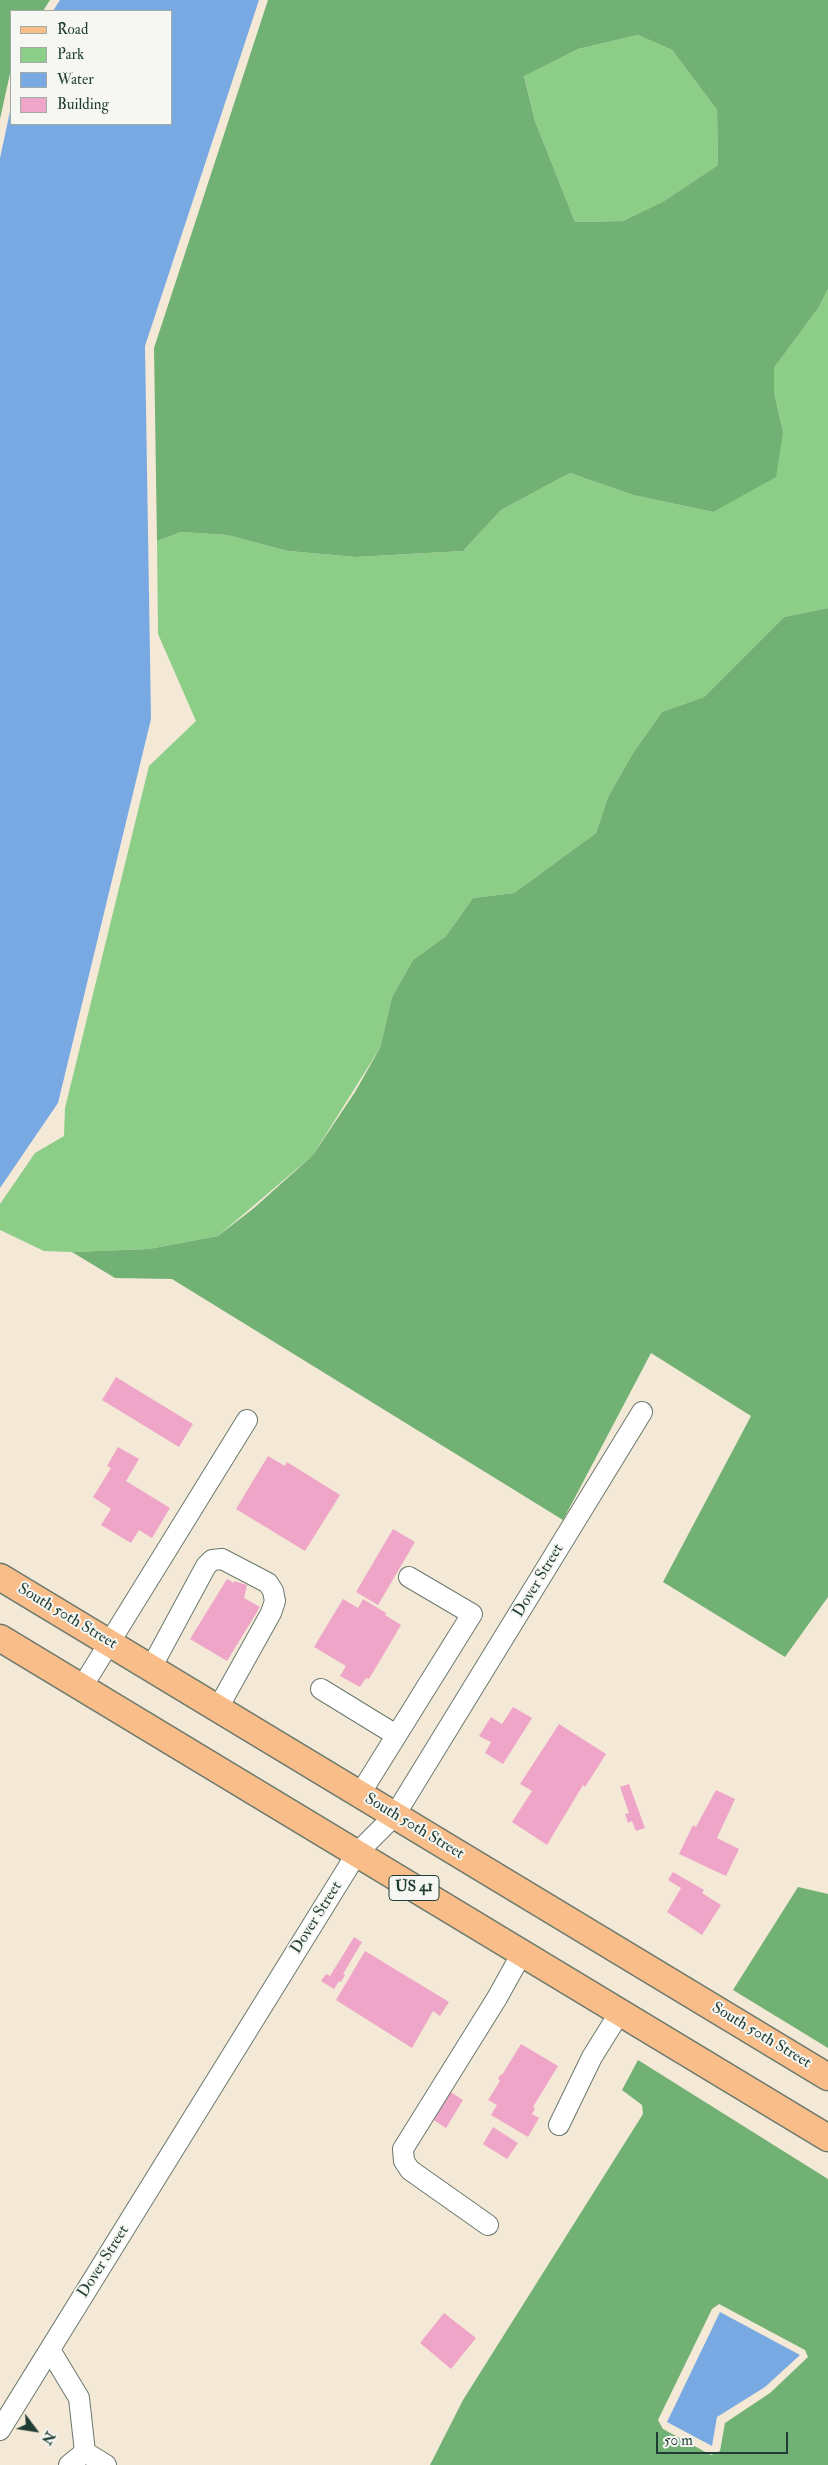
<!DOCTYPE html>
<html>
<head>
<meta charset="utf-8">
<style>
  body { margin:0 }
  #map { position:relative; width:828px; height:2465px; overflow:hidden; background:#f4e9d7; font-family:"IM FELL Double Pica",serif }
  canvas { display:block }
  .legend { position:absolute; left:10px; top:10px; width:162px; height:115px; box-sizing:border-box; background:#f6f6f2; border:1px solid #a0aca6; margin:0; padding:6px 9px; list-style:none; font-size:15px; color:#1f3d34 }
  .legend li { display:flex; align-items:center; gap:10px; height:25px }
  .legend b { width:25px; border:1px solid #a0aca6 }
  .north { position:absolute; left:10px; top:2405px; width:50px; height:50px; -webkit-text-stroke:4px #f6f6f2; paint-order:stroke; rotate:121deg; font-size:14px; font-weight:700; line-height:20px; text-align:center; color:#1f3d34 }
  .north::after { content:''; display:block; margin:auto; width:18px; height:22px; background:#1f3d34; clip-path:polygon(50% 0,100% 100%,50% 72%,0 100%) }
  .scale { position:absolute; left:656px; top:2432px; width:132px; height:22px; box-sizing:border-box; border:2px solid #1f3d34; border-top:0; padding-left:6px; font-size:15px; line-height:18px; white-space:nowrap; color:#1f3d34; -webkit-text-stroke:4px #f6f6f2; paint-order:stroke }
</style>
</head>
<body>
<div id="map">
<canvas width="828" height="2465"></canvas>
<ul class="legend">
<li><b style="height:6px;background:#f8bd88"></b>Road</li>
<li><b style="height:14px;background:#8cce87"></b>Park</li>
<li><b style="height:14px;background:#79a9e3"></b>Water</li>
<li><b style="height:14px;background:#efa5c7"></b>Building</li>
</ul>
<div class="north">N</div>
<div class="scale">50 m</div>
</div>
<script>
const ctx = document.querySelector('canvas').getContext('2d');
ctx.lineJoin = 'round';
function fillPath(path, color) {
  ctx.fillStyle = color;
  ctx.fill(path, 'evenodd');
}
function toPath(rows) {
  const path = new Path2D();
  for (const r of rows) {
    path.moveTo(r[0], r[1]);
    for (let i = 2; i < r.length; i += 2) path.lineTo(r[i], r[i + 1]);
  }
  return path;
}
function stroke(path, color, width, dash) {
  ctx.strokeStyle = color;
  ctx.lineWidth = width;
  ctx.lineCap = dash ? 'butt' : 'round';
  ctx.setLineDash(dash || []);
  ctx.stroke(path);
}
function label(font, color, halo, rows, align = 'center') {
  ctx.font = font + ' "IM FELL Double Pica",serif';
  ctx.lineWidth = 4;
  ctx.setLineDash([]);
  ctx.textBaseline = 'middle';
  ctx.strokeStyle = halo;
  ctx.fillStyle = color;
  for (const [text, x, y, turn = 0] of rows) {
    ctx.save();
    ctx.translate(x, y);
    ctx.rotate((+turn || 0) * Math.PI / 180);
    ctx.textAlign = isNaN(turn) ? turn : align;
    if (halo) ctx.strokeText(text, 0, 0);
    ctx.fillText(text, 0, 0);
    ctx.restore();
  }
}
fillPath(toPath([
  [638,35,672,50,717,110,718,165,664,201,623,221,575,222,535,121,524,75,578,49],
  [828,289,828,608,784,617,704,697,662,712,633,753,608,797,596,833,514,893,473,898,446,936,413,960,392,997,380,1048,313,1155,218,1236,149,1249,72,1252,44,1251,0,1230,0,1204,35,1153,64,1136,65,1108,149,766,196,721,158,634,157,541,181,532,227,535,288,551,356,557,463,551,501,510,570,473,633,495,713,512,783,432,774,392,774,368,819,307]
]), '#8cce87');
fillPath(toPath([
  [0,0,50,0,43,11,11,11,11,69,0,119],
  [268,0,828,0,828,289,819,307,774,368,774,392,783,432,776,477,713,512,633,495,570,473,501,510,463,551,356,557,288,551,227,535,181,532,157,541,154,348],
  [638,35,672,50,717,110,718,165,664,201,623,221,575,222,535,121,524,76,578,49],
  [828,608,828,1597,785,1657,663,1582,751,1416,651,1353,563,1520,172,1279,115,1278,72,1252,149,1249,218,1236,254,1208,313,1155,355,1092,380,1048,392,997,413,960,446,936,473,898,514,893,596,833,608,797,633,753,662,712,704,697,784,617],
  [798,1887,828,1894,828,2048,733,1990],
  [638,2060,828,2179,828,2465,430,2465,463,2400,643,2114,642,2105,622,2090],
  [719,2304,805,2350,808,2357,770,2393,725,2423,720,2451,711,2455,663,2429,658,2420,712,2309]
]), '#71b174');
fillPath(toPath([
  [60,0,259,0,145,346,151,719,58,1103,0,1188,0,158,11,107,11,124,171,124,171,11,53,11],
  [720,2312,800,2355,765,2387,717,2417,712,2446,667,2422]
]), '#79a9e3');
fillPath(toPath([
  [116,1377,193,1424,179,1447,102,1400],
  [118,1447,139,1459,126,1481,170,1508,152,1538,139,1530,131,1543,101,1525,111,1509,93,1497,111,1468,107,1466],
  [268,1456,285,1466,287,1462,340,1495,305,1551,236,1509],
  [393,1529,415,1542,378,1605,356,1592],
  [227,1579,234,1583,234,1581,247,1585,244,1598,260,1607,227,1661,190,1639],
  [343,1599,358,1608,363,1599,386,1613,385,1615,401,1625,369,1679,366,1678,360,1687,340,1676,346,1666,314,1647],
  [513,1707,532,1718,503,1764,485,1753,491,1742,479,1736,491,1717,502,1724],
  [559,1724,606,1754,585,1787,583,1785,547,1845,512,1822,532,1791,520,1784],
  [629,1784,645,1828,636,1831,632,1821,628,1823,625,1814,629,1813,620,1787],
  [716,1790,735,1799,717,1838,739,1849,726,1876,679,1854,693,1825,696,1827],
  [673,1872,704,1890,702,1893,721,1905,702,1935,667,1912,681,1888,668,1880],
  [354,1937,362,1942,343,1974,345,1975,341,1982,339,1981,334,1989,321,1981,326,1974,330,1976],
  [365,1951,449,2002,440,2016,433,2011,412,2048,336,2000],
  [521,2044,558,2066,533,2107,535,2108,532,2114,539,2118,528,2137,491,2115,497,2105,488,2100,500,2081,498,2079,501,2074,502,2075],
  [446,2089,463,2100,446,2128,429,2117],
  [493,2127,518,2143,507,2159,483,2144],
  [444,2313,476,2338,451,2369,420,2343]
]), '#efa5c7');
const minor = toPath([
  [151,1668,206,1566,212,1560,222,1559,268,1583,273,1591,275,1601,271,1613,218,1708],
  [82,1687,247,1420],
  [321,1689,396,1735],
  [360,1794,472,1614,409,1577],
  [559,2125,592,2057,620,2012],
  [488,2225,410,2170,404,2161,403,2149,497,1998,522,1953],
  [50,2350,79,2398,85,2452],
  [0,2430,357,1853,395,1815,642,1412],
  [85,2452,106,2465],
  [69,2465,85,2452]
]);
const major = toPath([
  [0,1577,828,2077],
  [0,1638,828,2138]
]);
stroke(minor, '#6a796d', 22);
stroke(major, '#6a796d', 29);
stroke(minor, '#fff', 20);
stroke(major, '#f8bd88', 26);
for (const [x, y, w] of [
  [414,1888,50]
]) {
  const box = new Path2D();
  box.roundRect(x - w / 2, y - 12.5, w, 25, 4);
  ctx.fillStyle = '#f6f6f2';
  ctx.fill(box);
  stroke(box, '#1f3d34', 1);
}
label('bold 15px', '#1f3d34', null, [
  ["US 41",414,1888]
]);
label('16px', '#1f3d34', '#f6f6f2', [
  ["Dover Street",539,1581,-59],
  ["South 50th Street",67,1617,31],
  ["South 50th Street",414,1827,31],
  ["Dover Street",317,1918,-58],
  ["South 50th Street",761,2036,31],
  ["Dover Street",104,2262,-58]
]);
</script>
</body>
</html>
